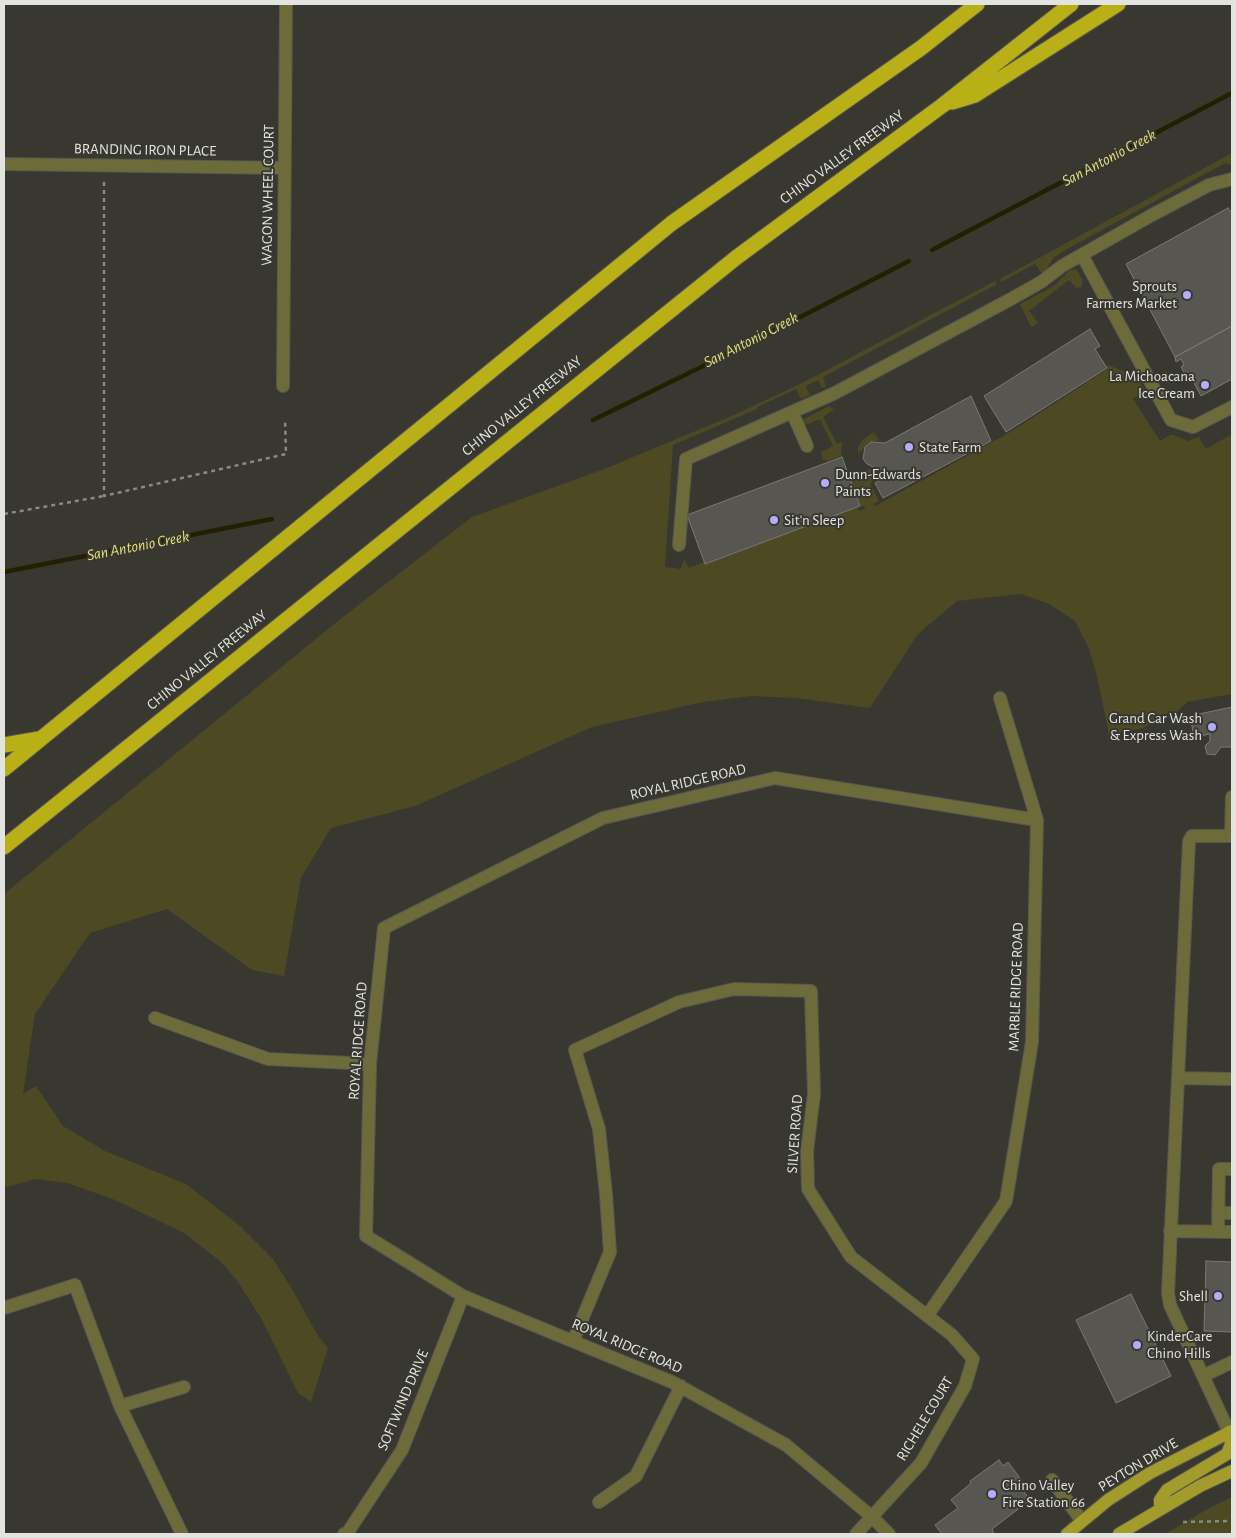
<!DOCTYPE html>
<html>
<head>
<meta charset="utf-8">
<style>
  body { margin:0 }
  #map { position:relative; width:1236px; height:1538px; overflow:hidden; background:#383831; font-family:"Alegreya Sans",sans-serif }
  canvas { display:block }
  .frame { position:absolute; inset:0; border:5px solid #e3e3df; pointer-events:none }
</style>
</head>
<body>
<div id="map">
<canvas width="1236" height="1538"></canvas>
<div class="frame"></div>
</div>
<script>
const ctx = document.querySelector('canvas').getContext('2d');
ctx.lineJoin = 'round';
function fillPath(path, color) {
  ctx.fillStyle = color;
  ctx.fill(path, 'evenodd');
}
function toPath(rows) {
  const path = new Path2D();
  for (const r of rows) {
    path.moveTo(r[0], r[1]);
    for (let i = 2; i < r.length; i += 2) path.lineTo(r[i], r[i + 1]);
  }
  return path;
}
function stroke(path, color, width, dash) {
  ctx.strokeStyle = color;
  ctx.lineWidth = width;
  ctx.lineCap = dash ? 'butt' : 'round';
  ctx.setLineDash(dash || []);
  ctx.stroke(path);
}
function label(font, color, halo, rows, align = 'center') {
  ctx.font = font + ' "Alegreya Sans",sans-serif';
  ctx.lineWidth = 4;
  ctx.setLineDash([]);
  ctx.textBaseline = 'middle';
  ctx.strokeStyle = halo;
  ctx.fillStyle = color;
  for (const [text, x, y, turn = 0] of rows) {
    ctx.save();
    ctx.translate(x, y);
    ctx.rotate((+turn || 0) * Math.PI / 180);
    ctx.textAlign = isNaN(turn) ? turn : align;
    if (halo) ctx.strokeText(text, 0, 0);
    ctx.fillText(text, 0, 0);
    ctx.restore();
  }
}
fillPath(toPath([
  [1232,153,1232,165,1225,163,1067,249,1054,257,1044,273,1041,272,1035,264,1001,282,1000,279],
  [1076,269,1083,281,1081,287,1076,288,1069,280,1029,311,1038,322,1034,326,1031,327,1020,304,1054,286,1070,270],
  [995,281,997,284,823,377,826,387,822,388,818,380,806,386,810,395,801,399,796,389,757,407,757,409,673,445,665,567,681,569,684,559,689,568,704,562,706,564,857,507,859,511,865,509,864,506,861,507,851,479,870,469,875,479,870,484,879,501,873,504,875,506,1007,434,1108,369,1106,366,1108,365,1133,375,1140,382,1145,391,1133,399,1160,441,1171,434,1188,441,1199,437,1206,449,1232,434,1232,694,1187,702,1175,714,1169,714,1143,728,1109,735,1097,676,1088,646,1075,621,1049,604,1021,594,957,601,918,634,870,708,796,698,751,696,703,702,592,727,415,806,331,828,301,878,284,976,252,970,167,909,90,933,35,1014,23,1094,36,1086,63,1126,105,1151,186,1184,240,1226,273,1259,295,1294,318,1336,328,1348,311,1402,298,1393,262,1320,238,1282,221,1262,184,1233,115,1200,68,1183,35,1179,4,1188,4,894,339,620,472,517,604,469,734,415,806,381],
  [829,406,834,410,823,417,837,444,842,442,841,456,827,461,823,460,821,452,833,446,820,419,806,425,802,420],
  [874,432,879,441,871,442,858,453,858,448,862,440],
  [1232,1497,1232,1534,1165,1534,1209,1508]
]), '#4c4923');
stroke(toPath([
  [932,250,1232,93],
  [593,420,744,346,909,261],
  [4,572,272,519]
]), '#232000', 4.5);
const building = toPath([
  [1228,208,1232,213,1232,326,1175,357,1126,264,1228,208],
  [1232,326,1232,379,1201,396,1192,379,1189,381,1181,367,1184,365,1181,359,1176,362,1175,357,1232,326],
  [1090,329,1100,346,1095,349,1107,368,1006,432,984,396,1090,329],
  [971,396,991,441,883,498,875,483,881,480,875,468,867,464,863,459,865,447,871,442,885,443,971,396],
  [842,457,860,506,705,564,687,515,842,457],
  [1232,707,1232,752,1231,747,1221,747,1215,755,1207,754,1205,746,1210,741,1210,734,1194,737,1191,721,1200,719,1199,714,1232,707],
  [1206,1261,1232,1262,1232,1332,1204,1331,1206,1261],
  [1131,1294,1171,1376,1116,1403,1076,1320,1131,1294],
  [999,1460,1003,1466,1008,1462,1025,1485,1021,1488,1030,1500,992,1529,994,1534,942,1534,935,1525,958,1508,951,1500,971,1483,970,1481,999,1460]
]);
fillPath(building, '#575650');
stroke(building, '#7a7972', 1);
const minor = toPath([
  [4,164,285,168],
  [1082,255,1171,420,1193,427,1232,407],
  [283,386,286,4],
  [792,412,807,446],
  [679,545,686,459,835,393,1011,299,1041,282,1062,266,1152,215,1209,185,1232,179],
  [1231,836,1232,797],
  [155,1018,268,1059,370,1064],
  [1178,1078,1232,1079],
  [1218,1213,1232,1213],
  [1170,1231,1232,1232],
  [1218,1232,1219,1169,1232,1169],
  [4,1308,75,1285,120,1406,182,1534],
  [927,1316,1006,1201,1032,1042,1037,820,1000,698],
  [573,1341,610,1252,606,1194,599,1129,575,1050,679,1002,734,989,811,991,814,1094,807,1151,808,1189,851,1257,952,1335,973,1359,965,1386,921,1463,856,1534],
  [1203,1376,1232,1362],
  [120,1406,184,1387],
  [1229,1432,1170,1305,1168,1293,1189,841,1192,836,1232,836],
  [1052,1480,1082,1521],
  [599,1502,636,1476,681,1386],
  [344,1534,348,1532,402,1450,463,1296],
  [889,1534,871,1516,786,1445,672,1382,463,1296,366,1236,370,1064,384,928,603,818,775,778,1037,820]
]);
const major = toPath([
  [1162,1508,1160,1504,1160,1500,1167,1490,1227,1454,1231,1444,1229,1432],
  [1067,1534,1108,1500,1150,1473,1232,1431],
  [1119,1534,1200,1486,1232,1471]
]);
const highway = toPath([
  [952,102,975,95,1118,4],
  [4,745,39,739],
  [4,769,672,223,921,48,977,4],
  [4,847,737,257,943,105,1071,4]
]);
stroke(minor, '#575750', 14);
stroke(major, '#575750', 14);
stroke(highway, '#575750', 17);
stroke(toPath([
  [104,182,104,496,286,454,285,419],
  [4,514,104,496],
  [1183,1522,1232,1521]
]), '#8a8a84', 2.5, [4, 4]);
stroke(minor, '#6e6b3a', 12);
stroke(major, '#a49c2a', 12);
stroke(highway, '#b9af17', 15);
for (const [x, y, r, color] of [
  [1187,295,5,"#b1adfa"],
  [1205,385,5,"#b1adfa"],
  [909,447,5,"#b1adfa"],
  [825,483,5,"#b1adfa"],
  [774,520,5,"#b1adfa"],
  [1212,727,5,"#b1adfa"],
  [1218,1296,5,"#b1adfa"],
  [1137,1345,5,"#b1adfa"],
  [992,1494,5,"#b1adfa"]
]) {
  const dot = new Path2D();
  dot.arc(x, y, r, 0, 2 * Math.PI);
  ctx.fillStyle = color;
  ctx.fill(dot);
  stroke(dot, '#383831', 2);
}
label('15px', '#e3e3df', '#383831', [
  ["BRANDING IRON PLACE",145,150,1],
  ["CHINO VALLEY FREEWAY",842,157,-36],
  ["WAGON WHEEL COURT",268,195,-89],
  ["CHINO VALLEY FREEWAY",522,406,-39],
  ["CHINO VALLEY FREEWAY",207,660,-39],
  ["ROYAL RIDGE ROAD",688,782,-13],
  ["MARBLE RIDGE ROAD",1016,987,-88],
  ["ROYAL RIDGE ROAD",358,1041,-86],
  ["SILVER ROAD",795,1134,-86],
  ["ROYAL RIDGE ROAD",627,1346,23],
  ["SOFTWIND DRIVE",403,1400,-67],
  ["RICHELE COURT",925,1419,-59],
  ["PEYTON DRIVE",1138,1465,-31]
]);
label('15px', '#e3e3df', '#383831', [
  ["Sprouts",1177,286,"right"],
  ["Farmers Market",1177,303,"right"],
  ["La Michoacana",1195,376,"right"],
  ["Ice Cream",1195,393,"right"],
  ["State Farm",919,447],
  ["Dunn-Edwards",835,474],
  ["Paints",835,491],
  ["Sit'n Sleep",784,520],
  ["Grand Car Wash",1202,718,"right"],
  ["& Express Wash",1202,735,"right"],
  ["Shell",1208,1296,"right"],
  ["KinderCare",1147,1336],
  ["Chino Hills",1147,1353],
  ["Chino Valley",1002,1485],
  ["Fire Station 66",1002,1502]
], 'left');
label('italic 16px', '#e4de7a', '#383831', [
  ["San Antonio Creek",1109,158,-28],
  ["San Antonio Creek",751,340,-27],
  ["San Antonio Creek",138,546,-11]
]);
</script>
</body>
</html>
